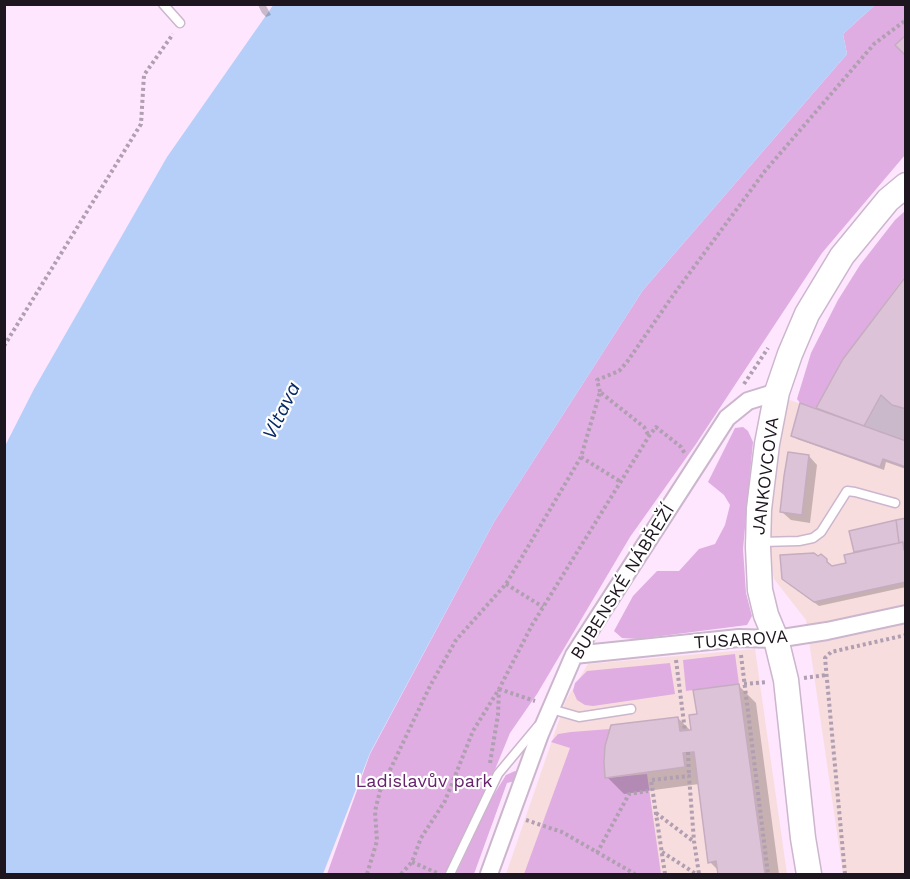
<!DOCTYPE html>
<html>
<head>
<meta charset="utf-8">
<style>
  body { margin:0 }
  #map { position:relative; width:910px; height:879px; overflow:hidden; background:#fde6fe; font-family:"Work Sans",sans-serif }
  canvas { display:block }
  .frame { position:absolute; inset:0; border:6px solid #1e161f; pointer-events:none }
</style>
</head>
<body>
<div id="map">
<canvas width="910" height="879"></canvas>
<div class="frame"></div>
</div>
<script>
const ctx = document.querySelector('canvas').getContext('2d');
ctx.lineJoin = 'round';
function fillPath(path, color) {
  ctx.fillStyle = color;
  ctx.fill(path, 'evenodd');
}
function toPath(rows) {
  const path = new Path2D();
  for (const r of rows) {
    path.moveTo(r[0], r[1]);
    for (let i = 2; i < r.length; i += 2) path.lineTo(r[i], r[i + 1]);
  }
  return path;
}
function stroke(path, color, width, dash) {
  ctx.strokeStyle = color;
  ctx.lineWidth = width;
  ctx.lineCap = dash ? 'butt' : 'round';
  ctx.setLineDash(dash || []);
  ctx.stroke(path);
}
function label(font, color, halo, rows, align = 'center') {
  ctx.font = font + ' "Work Sans",sans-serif';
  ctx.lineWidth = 4.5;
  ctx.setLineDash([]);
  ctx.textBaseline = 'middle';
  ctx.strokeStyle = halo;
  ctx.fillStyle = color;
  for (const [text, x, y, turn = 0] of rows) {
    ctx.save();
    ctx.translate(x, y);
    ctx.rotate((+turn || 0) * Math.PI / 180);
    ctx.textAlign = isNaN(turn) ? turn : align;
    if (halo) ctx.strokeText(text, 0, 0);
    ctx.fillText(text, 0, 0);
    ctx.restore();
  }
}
fillPath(toPath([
  [787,399,905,441,905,874,843,874,806,620,774,579,771,565,771,490],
  [755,649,787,874,506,874,566,700,588,664]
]), '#f8ddde');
fillPath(toPath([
  [875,5,905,5,905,155,822,253,696,444,630,537,537,694,510,733,452,874,327,874,370,754,494,522,643,290,847,54,843,34],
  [905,211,905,276,843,359,816,408,800,403,797,399,811,353,838,300,860,265,895,220],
  [743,427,748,431,753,442,743,549,746,593,752,616,747,625,638,639,622,638,614,631,633,596,657,571,679,571,699,549,715,544,725,525,730,505,724,495,708,482,735,428],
  [735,654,739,684,686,691,683,660],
  [670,663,675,694,593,706,585,705,577,700,573,691,575,683,587,671],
  [610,729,605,746,604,762,606,778,647,774,661,874,524,874,570,748,551,742,558,734,571,732],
  [515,771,518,773,515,781,507,783,474,874,456,874,490,801,506,775]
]), '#dfade1');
fillPath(toPath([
  [274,4,875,5,843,34,847,54,643,290,494,522,370,753,323,874,5,874,5,446,34,389,167,157]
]), '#b6cff8');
fillPath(toPath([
  [265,4,271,15,266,17,262,13,258,5],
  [906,279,906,469,886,462,884,470,797,439,793,435,822,412,818,408],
  [809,456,817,465,810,523,791,520,782,512],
  [906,520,906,587,819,606,788,583,826,560,830,564,830,567,847,564,857,554,855,551],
  [739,686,756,703,779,874,720,874,719,871,710,862,699,784,624,794,607,777,678,718,693,733,698,715]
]), '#0003');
const building = toPath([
  [906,35,906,56,895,45,906,35],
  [906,276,906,409,892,405,881,395,864,426,816,408,843,359,906,276],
  [800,403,906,441,906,467,883,459,880,467,791,436,800,403],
  [788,452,809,455,802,515,780,512,784,476,788,452],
  [906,518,906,550,904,550,903,542,899,543,896,520,906,518],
  [896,520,899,543,854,552,849,531,896,520],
  [903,542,904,550,906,550,906,582,814,602,782,579,780,555,814,553,818,556,821,554,827,559,827,562,832,566,846,563,844,555,903,542],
  [739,684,765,874,718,874,716,861,708,863,694,752,683,753,685,767,605,778,604,762,605,746,611,725,678,717,680,731,691,730,689,715,697,714,693,690,739,684]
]);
fillPath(building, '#ddc3d7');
stroke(building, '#c5acc0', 1.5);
const lane = toPath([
  [163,4,180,23],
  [761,542,799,541,813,538,821,532,828,521,847,491,855,492,895,503],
  [550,711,551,709,579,717,631,709],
  [450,874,498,774,538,726]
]);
const street = toPath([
  [574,655,739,638,776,639,827,631,906,614],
  [489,874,540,734,574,655,727,418,748,401,777,392]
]);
const secondary = toPath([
  [809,874,803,838,786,680,776,639,766,615,760,590,758,547,759,509,767,444,777,392,790,354,807,314,842,256,888,200,906,185]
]);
stroke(lane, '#ccb6cd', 11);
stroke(street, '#ccb6cd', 20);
stroke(secondary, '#ccb6cd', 27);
stroke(toPath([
  [4,346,141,124,144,75,173,34],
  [744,384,768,348],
  [600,392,597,380,619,371,627,362,674,294,765,171,874,44,906,20],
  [581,457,621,482],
  [506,584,543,607],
  [741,655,768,874],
  [676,660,685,731],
  [804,678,826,675],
  [744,684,767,682],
  [499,689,535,701],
  [688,752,689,776],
  [490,763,498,715,499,690],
  [656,813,693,841],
  [526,820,562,832,635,874],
  [662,852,696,874],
  [597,853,629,794,648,791],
  [412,862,437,873],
  [367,874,377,841,375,811,380,791,430,686,456,640,506,584,581,457,600,392,644,427,649,436],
  [401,874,412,862,421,838,445,801,473,731,499,689,532,625,649,436,656,427,681,447,685,454],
  [665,874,651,780,689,776,694,841,699,874],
  [845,874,825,658,831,652,906,635]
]), '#b09eb1', 4, [3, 3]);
stroke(lane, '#fff', 8);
stroke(street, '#fff', 16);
stroke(secondary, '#fff', 24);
label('18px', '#1e161f', '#fff', [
  ["JANKOVCOVA",766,476,-83],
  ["BUBENSKÉ NÁBŘEŽÍ",623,582,-58],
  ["TUSAROVA",741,640,-4]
]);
label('18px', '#66226b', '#fff', [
  ["Ladislavův park",424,782]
]);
label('italic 20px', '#072a63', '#fff', [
  ["Vltava",282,411,-64]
]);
</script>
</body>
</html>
